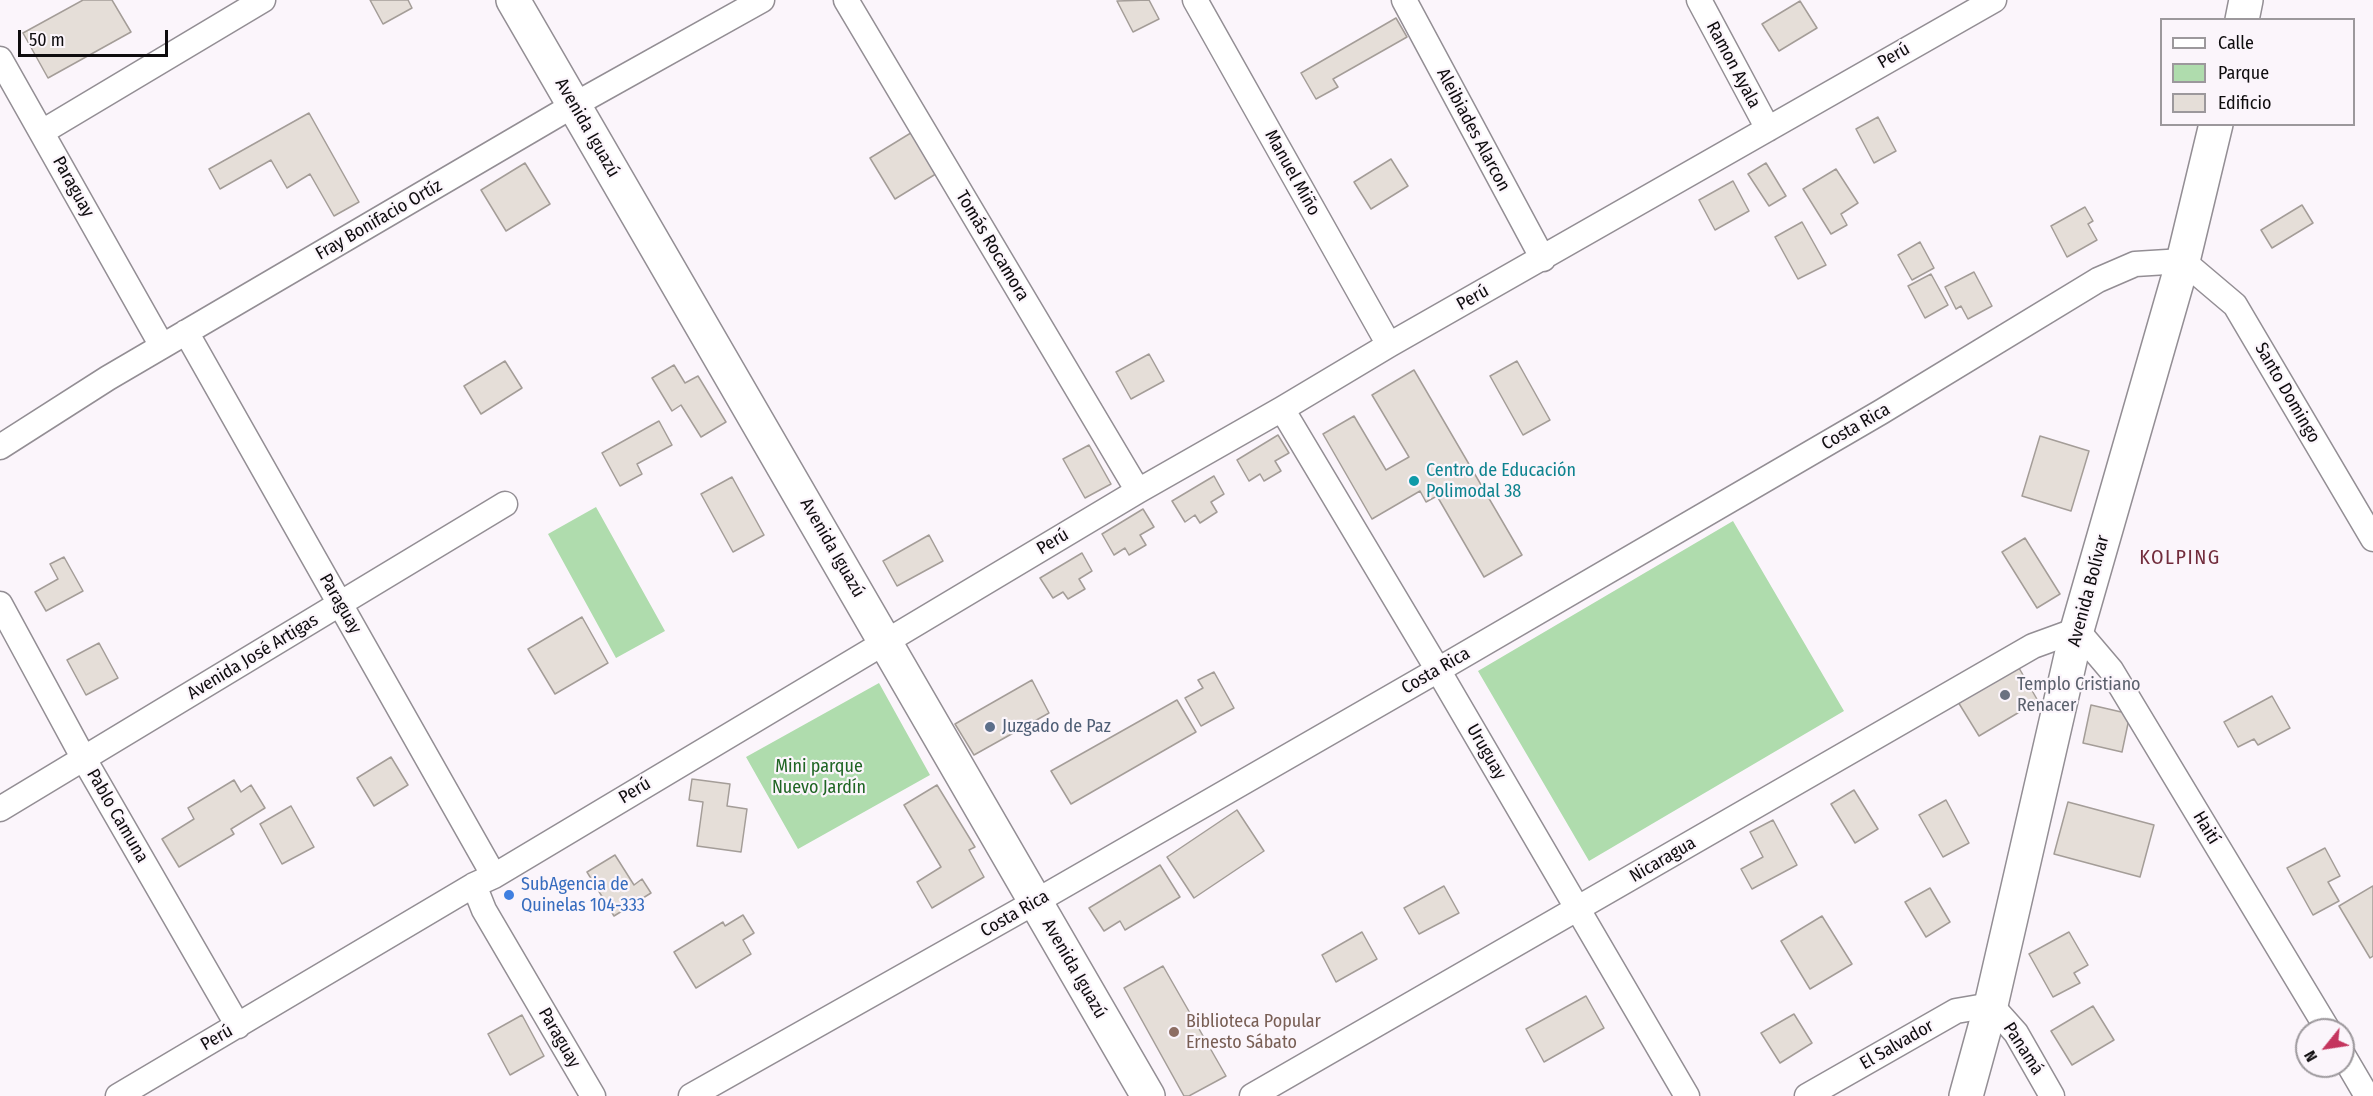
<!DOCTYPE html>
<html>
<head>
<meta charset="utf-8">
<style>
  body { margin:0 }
  #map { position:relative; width:2373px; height:1096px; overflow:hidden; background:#fbf5fb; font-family:"Fira Sans Condensed",sans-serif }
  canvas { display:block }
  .legend { position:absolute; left:2160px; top:18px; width:195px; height:108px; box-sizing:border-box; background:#fbf5fb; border:2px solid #9c989c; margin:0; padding:8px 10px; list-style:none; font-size:18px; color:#0e0c0e }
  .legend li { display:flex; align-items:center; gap:12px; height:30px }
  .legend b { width:30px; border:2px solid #9c989c }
  .north { position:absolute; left:2295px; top:1018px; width:60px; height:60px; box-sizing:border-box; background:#fbf5fb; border:2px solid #9c989c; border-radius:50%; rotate:240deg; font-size:16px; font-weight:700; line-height:24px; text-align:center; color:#0e0c0e }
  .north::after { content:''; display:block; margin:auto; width:21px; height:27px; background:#c4355e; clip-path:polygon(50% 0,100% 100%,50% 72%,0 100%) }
  .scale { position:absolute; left:18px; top:30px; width:150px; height:27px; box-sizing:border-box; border:3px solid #0e0c0e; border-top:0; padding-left:8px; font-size:18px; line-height:21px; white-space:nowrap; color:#0e0c0e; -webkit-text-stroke:4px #fbf5fb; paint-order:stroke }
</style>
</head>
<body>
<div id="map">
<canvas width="2373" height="1096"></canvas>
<ul class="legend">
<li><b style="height:8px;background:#fff"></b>Calle</li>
<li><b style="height:16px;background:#afdcad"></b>Parque</li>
<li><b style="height:16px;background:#e5ded8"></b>Edificio</li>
</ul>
<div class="north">N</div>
<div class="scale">50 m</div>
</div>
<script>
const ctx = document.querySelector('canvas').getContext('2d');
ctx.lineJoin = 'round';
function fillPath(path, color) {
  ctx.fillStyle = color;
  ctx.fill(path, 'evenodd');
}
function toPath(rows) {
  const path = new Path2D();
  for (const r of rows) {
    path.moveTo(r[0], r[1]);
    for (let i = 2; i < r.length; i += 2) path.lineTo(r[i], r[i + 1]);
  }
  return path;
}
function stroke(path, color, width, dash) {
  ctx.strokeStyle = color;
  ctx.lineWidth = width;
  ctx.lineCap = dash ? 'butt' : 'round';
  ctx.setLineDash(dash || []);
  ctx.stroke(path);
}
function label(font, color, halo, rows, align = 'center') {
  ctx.font = font + ' "Fira Sans Condensed",sans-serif';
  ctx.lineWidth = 4.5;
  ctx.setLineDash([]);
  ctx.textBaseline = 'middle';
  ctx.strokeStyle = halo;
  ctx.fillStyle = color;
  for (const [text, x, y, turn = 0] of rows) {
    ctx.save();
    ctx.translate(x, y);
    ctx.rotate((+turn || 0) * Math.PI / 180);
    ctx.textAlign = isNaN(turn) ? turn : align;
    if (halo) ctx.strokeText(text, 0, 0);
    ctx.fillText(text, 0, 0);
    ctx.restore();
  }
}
fillPath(toPath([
  [596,507,665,631,616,658,548,534],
  [1733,521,1844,711,1589,861,1478,671],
  [879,683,930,775,798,849,746,757]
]), '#afdcad');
const building = toPath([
  [83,0,112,0,131,32,48,78,23,33,83,0],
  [370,0,408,0,412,8,383,24,370,0],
  [1149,0,1159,19,1133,32,1117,1,1149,0],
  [1800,1,1817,28,1779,51,1762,24,1800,1],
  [1396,18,1407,37,1333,79,1338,87,1316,99,1301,73,1396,18],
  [309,113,359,202,334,216,310,174,287,188,271,160,220,189,209,169,309,113],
  [1878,117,1896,151,1874,163,1856,129,1878,117],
  [914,131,939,172,895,199,870,158,914,131],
  [1391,159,1408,186,1371,209,1354,182,1391,159],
  [525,163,550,204,506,231,481,190,525,163],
  [1766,163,1786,196,1769,206,1748,174,1766,163],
  [1836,169,1858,203,1841,214,1847,225,1831,234,1803,189,1836,169],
  [1733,181,1749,211,1715,230,1699,200,1733,181],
  [2302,205,2313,223,2272,248,2261,230,2302,205],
  [2085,207,2093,221,2088,224,2097,240,2067,257,2051,226,2085,207],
  [1802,222,1826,265,1798,279,1775,237,1802,222],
  [1920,242,1934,268,1912,280,1898,255,1920,242],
  [1974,272,1992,306,1968,319,1961,306,1956,309,1945,287,1974,272],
  [1931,274,1948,305,1925,318,1908,286,1931,274],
  [1149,354,1164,381,1131,399,1116,372,1149,354],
  [505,361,522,388,481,414,464,386,505,361],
  [1517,361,1550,420,1523,435,1490,376,1517,361],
  [674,365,685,383,698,376,726,422,701,437,681,405,672,411,652,378,674,365],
  [1414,370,1522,555,1484,577,1437,496,1426,502,1420,491,1372,519,1323,434,1354,416,1386,470,1409,457,1372,395,1414,370],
  [659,421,672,445,637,464,642,474,620,486,602,453,659,421],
  [1278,435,1289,453,1275,461,1281,471,1264,481,1260,474,1249,481,1237,460,1278,435],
  [2040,436,2089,451,2071,511,2022,496,2040,436],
  [1089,445,1111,484,1085,498,1063,459,1089,445],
  [1214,476,1224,494,1211,502,1217,512,1200,523,1195,515,1185,522,1172,501,1214,476],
  [732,477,764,535,733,552,701,494,732,477],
  [1143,509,1154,527,1140,535,1146,545,1129,555,1125,548,1114,555,1102,534,1143,509],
  [929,535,943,561,897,586,883,561,929,535],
  [2025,538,2060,594,2037,608,2002,552,2025,538],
  [1082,553,1092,571,1079,579,1085,589,1068,599,1063,592,1053,598,1040,578,1082,553],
  [64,557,83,591,46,611,35,592,58,579,50,564,64,557],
  [582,617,608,663,555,694,528,649,582,617],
  [99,643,118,678,86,695,67,660,99,643],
  [2015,661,2038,701,1979,736,1955,697,2015,661],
  [1214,672,1234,708,1201,726,1185,698,1203,688,1198,680,1214,672],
  [1032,680,1049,713,974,755,955,724,1032,680],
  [2272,696,2290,728,2258,745,2254,739,2238,747,2224,722,2272,696],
  [1177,700,1196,732,1071,804,1051,771,1177,700],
  [2091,705,2130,714,2122,752,2083,743,2091,705],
  [391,757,408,785,374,806,357,778,391,757],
  [692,779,730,784,727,806,747,809,741,852,697,846,703,802,689,800,692,779],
  [234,780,241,792,251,785,265,808,231,829,234,834,179,867,162,839,194,819,188,808,234,780],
  [937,785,975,847,969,850,984,877,932,908,917,882,941,867,904,805,937,785],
  [1854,790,1878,829,1855,843,1831,804,1854,790],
  [1946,800,1969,843,1943,857,1919,815,1946,800],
  [2068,802,2154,825,2140,877,2054,854,2068,802],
  [291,806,314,847,282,864,260,824,291,806],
  [1237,810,1264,851,1194,898,1167,857,1237,810],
  [1773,820,1797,865,1752,889,1741,869,1763,857,1750,832,1773,820],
  [2325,848,2340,876,2328,882,2339,901,2313,915,2287,868,2325,848],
  [615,855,634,885,642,879,651,893,614,916,587,872,615,855],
  [1160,865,1180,897,1125,930,1120,921,1104,931,1089,908,1160,865],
  [1444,886,1459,913,1419,934,1404,908,1444,886],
  [2373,886,2373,956,2370,958,2339,906,2373,886],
  [1930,888,1950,922,1926,937,1905,902,1930,888],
  [743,915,754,933,743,940,751,954,696,988,674,952,723,922,725,926,743,915],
  [1822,916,1852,964,1810,989,1781,941,1822,916],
  [1362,932,1377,959,1336,982,1322,955,1362,932],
  [2069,932,2088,965,2074,973,2080,983,2053,997,2029,954,2069,932],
  [1163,966,1226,1076,1189,1096,1184,1096,1124,988,1163,966],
  [1586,996,1604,1028,1544,1062,1526,1029,1586,996],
  [2093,1006,2114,1040,2072,1065,2051,1031,2093,1006],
  [1794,1014,1812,1043,1780,1063,1761,1033,1794,1014],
  [522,1015,544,1056,510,1075,488,1034,522,1015]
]);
fillPath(building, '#e5ded8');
stroke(building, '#a49d98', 1.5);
const street = toPath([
  [846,0,1138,491],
  [1195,0,1389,345],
  [1404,0,1543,259],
  [1699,0,1768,129],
  [0,59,162,346],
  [42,132,263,0],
  [186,332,494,876],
  [1282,409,1438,670,1687,1096],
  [0,447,108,378,574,105,762,0],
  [0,604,84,759,238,1026],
  [0,809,505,504],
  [474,885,484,910,593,1096],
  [2343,1055,2367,1096],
  [118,1096,474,885,494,876,1138,491,1282,409,1389,345,1994,0],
  [691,1096,1035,902,1438,670,1881,412,2098,280,2135,264,2183,261,2235,305,2373,539],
  [1252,1096,2033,646,2077,630,2111,670,2328,1030],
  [1807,1096,1956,1011,1991,1005,2016,1033,2052,1096]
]);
const secondary = toPath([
  [513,0,1148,1096],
  [2242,20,2246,0],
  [1966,1096,1991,1005,2077,630,2183,261,2216,124]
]);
stroke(street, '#938e94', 27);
stroke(secondary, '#938e94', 36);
stroke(street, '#fff', 24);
stroke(secondary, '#fff', 33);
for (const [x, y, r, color] of [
  [1414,481,6,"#0f9aa8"],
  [2005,695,6,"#6b7280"],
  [990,727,6,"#5c6f8a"],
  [509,895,6,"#3f7fe0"],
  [1174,1032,6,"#8d6e63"]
]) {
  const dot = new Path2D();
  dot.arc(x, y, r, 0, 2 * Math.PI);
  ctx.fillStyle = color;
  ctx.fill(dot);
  stroke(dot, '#fbf5fb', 2);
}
label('18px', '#0e0c0e', '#fbf5fb', [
  ["Perú",1894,56,-30],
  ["Ramon Ayala",1733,65,62],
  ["Avenida Iguazú",587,128,60],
  ["Aleibiades Alarcon",1473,130,62],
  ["Manuel Miño",1292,173,61],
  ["Paraguay",73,187,61],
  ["Fray Bonifacio Ortíz",379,220,-30],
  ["Tomás Rocamora",992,246,59],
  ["Perú",1473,298,-29],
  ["Santo Domingo",2287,393,60],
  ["Costa Rica",1856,427,-30],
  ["Perú",1053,542,-31],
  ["Avenida Iguazú",832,548,60],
  ["Avenida Bolívar",2089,591,-75],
  ["Paraguay",340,604,60],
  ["Avenida José Artigas",253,657,-31],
  ["Costa Rica",1436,671,-30],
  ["Uruguay",1486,752,60],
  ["Perú",635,791,-31],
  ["Pablo Camuna",117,816,60],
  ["Haití",2206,828,59],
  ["Nicaragua",1663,860,-30],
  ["Costa Rica",1015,914,-30],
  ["Avenida Iguazú",1074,969,60],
  ["Perú",217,1038,-30],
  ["Paraguay",559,1038,60],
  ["El Salvador",1897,1045,-30],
  ["Panamá",2023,1049,57]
]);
label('18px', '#0d838f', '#fbf5fb', [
  ["Centro de Educación",1426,471],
  ["Polimodal 38",1426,492]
], 'left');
label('18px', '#5b616d', '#fbf5fb', [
  ["Templo Cristiano",2017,685],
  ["Renacer",2017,706]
], 'left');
label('18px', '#4e5e75', '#fbf5fb', [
  ["Juzgado de Paz",1002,727]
], 'left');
label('18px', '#1f6523', '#fbf5fb', [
  ["Mini parque",819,767],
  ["Nuevo Jardín",819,788]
]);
label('18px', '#366cbe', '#fbf5fb', [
  ["SubAgencia de",521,885],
  ["Quinelas 104-333",521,906]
], 'left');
label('18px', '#785e54', '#fbf5fb', [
  ["Biblioteca Popular",1186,1022],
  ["Ernesto Sábato",1186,1043]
], 'left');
ctx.letterSpacing = '1.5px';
label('20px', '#722c3c', '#fbf5fb', [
  ["KOLPING",2180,558]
]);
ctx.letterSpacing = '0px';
</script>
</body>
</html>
